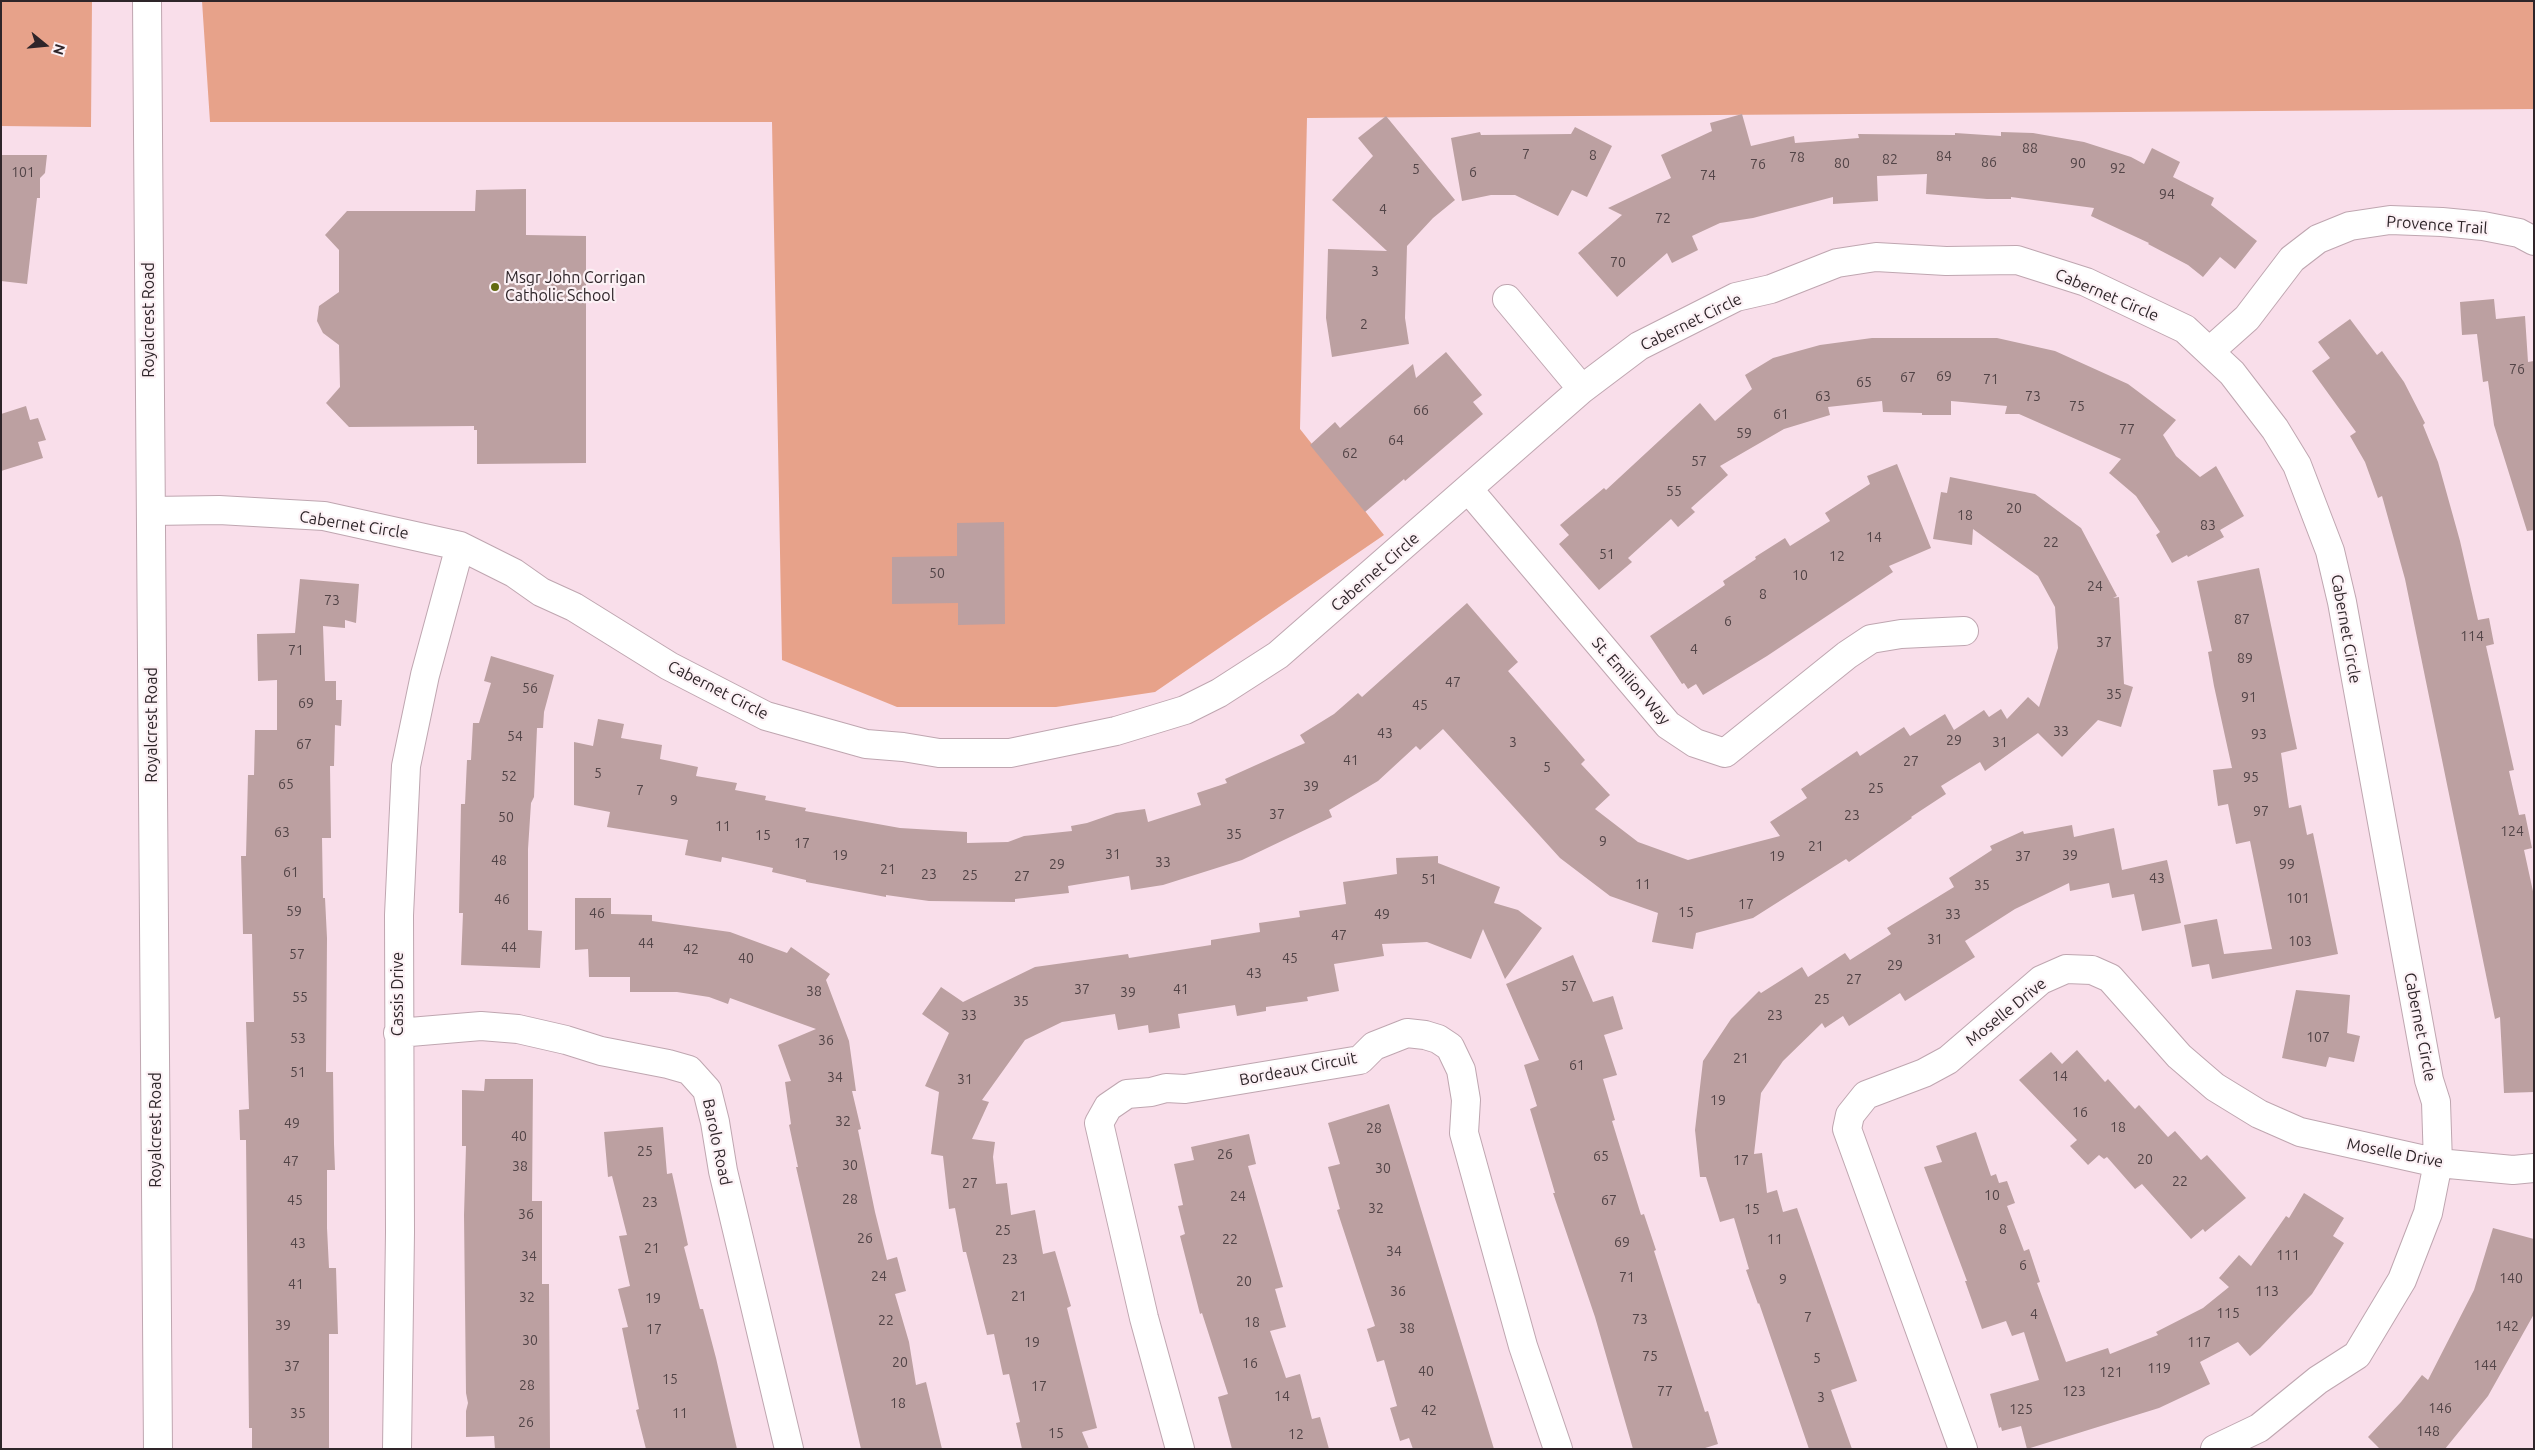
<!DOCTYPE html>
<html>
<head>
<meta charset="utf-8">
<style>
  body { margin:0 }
  #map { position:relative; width:2535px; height:1450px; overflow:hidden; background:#f9deea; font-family:Ubuntu,sans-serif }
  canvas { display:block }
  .frame { position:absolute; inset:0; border:2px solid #2e2529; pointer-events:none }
  .north { position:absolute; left:20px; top:20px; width:50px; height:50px; -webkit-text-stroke:4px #fcf1f5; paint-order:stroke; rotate:107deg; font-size:14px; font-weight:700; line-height:20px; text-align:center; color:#2e2529 }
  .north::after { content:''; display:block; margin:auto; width:18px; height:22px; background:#2e2529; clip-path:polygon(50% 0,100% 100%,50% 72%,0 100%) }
</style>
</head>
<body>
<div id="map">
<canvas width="2535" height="1450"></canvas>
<div class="frame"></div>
<div class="north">N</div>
</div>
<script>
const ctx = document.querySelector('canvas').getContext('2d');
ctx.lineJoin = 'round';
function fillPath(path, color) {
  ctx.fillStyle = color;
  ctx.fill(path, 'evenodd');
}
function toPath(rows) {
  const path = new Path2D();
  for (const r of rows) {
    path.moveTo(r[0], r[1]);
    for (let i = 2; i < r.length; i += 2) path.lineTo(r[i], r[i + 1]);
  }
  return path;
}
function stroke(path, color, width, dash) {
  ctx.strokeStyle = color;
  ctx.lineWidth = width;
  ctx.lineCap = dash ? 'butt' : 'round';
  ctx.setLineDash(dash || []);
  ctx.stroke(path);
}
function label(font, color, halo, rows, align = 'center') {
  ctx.font = font + ' Ubuntu,sans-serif';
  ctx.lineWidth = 4.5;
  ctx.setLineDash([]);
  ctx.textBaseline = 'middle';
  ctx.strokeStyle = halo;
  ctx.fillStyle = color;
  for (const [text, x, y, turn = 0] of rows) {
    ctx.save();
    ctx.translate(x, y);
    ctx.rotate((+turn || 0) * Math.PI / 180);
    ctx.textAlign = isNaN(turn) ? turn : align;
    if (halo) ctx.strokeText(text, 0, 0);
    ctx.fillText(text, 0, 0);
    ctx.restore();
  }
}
fillPath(toPath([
  [1,1,92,1,91,127,1,126],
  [202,1,2534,1,2534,109,1307,118,1300,429,1384,535,1155,692,1056,707,897,707,782,660,772,122,210,122]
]), '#e7a28a');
fillPath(toPath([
  [1742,114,1751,146,1794,136,1795,143,1859,138,1858,134,1955,135,1955,133,2001,136,2001,132,2033,133,2084,142,2131,157,2144,164,2152,148,2180,162,2173,177,2214,198,2211,205,2257,241,2235,269,2220,257,2203,277,2188,265,2148,244,2149,243,2091,216,2094,208,2011,197,2011,199,1987,199,1926,194,1927,174,1877,176,1878,201,1833,204,1833,197,1753,218,1720,223,1692,236,1698,250,1672,263,1667,253,1617,297,1578,253,1622,215,1608,208,1671,178,1661,155,1712,131,1710,123],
  [1386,116,1455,200,1433,218,1407,246,1405,318,1409,344,1332,357,1326,318,1328,249,1387,251,1332,200,1373,156,1358,138],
  [1575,127,1612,146,1587,197,1572,190,1558,216,1515,195,1491,195,1462,201,1451,138,1480,132,1481,135,1571,134],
  [1,155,47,155,45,173,40,178,40,198,37,198,27,284,1,281],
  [526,189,526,235,586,236,586,463,477,464,477,430,474,430,474,426,349,427,326,403,340,387,339,345,323,333,317,321,319,306,339,292,339,250,325,235,347,211,475,211,476,190],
  [2494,299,2496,319,2525,316,2528,362,2534,361,2534,530,2527,531,2494,425,2488,381,2483,382,2477,334,2462,335,2460,302],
  [2350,319,2377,355,2382,351,2404,382,2425,423,2423,425,2438,462,2460,541,2478,620,2489,618,2494,644,2486,646,2514,770,2509,771,2519,815,2525,814,2532,848,2524,850,2534,896,2534,1092,2504,1093,2500,1017,2495,1019,2405,579,2382,496,2378,498,2365,462,2350,436,2356,432,2312,371,2330,358,2318,342],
  [1872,338,1997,338,2055,351,2128,384,2176,420,2163,435,2176,456,2200,477,2216,466,2244,516,2220,530,2224,537,2188,557,2187,555,2172,563,2156,535,2160,532,2136,496,2109,473,2121,459,2019,414,2005,414,2007,406,1951,401,1951,415,1922,415,1922,413,1883,412,1882,401,1828,407,1830,415,1784,429,1720,466,1728,475,1691,508,1695,512,1678,527,1671,519,1628,558,1632,562,1599,590,1559,544,1569,535,1560,525,1604,488,1606,490,1700,403,1715,421,1752,389,1745,375,1773,358,1820,345],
  [1446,352,1482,395,1473,402,1483,414,1405,481,1404,479,1365,512,1310,445,1335,422,1340,428,1413,364,1416,378],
  [26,406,30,420,38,418,46,440,38,442,43,458,1,471,1,414],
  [1897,464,1931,548,1889,566,1893,572,1767,656,1703,695,1696,684,1688,689,1684,683,1682,684,1650,636,1725,585,1723,581,1756,559,1755,557,1785,538,1790,546,1830,521,1825,513,1870,484,1867,476],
  [1950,477,2035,494,2081,528,2117,596,2113,598,2119,597,2124,684,2133,687,2121,727,2098,720,2062,757,2038,733,1985,771,1980,762,1941,786,1946,794,1911,817,1912,818,1849,862,1846,859,1753,918,1696,933,1693,949,1652,942,1658,913,1610,896,1560,858,1443,729,1420,750,1416,746,1378,781,1329,810,1332,817,1242,860,1163,885,1131,890,1129,876,1068,886,1069,893,1015,899,1015,902,929,901,886,895,886,897,806,882,806,880,772,872,773,868,722,857,721,862,685,855,688,840,607,827,610,812,574,805,574,742,593,746,598,719,624,724,621,738,662,745,660,759,698,767,696,776,737,783,735,790,766,796,765,800,806,808,805,811,900,828,967,832,967,843,1008,842,1024,836,1072,831,1071,826,1087,823,1116,813,1145,809,1148,822,1201,805,1197,793,1227,783,1225,779,1305,743,1300,735,1334,714,1358,693,1362,697,1467,603,1518,662,1508,671,1585,760,1581,764,1610,795,1595,809,1638,842,1688,860,1780,836,1770,822,1807,798,1801,789,1857,751,1860,756,1904,727,1910,736,1945,714,1954,730,1984,710,1989,717,2001,709,2007,719,2028,697,2039,707,2058,648,2055,607,2038,576,1973,529,1972,545,1933,539,1941,492,1947,493],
  [1004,522,1005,624,958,625,958,603,892,604,892,557,957,556,957,523],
  [2259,568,2297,749,2281,753,2289,808,2301,805,2307,835,2313,833,2338,954,2212,979,2209,964,2192,967,2184,925,2217,919,2224,954,2272,949,2250,841,2236,844,2228,804,2218,806,2213,770,2232,768,2214,686,2208,652,2212,651,2197,581],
  [300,579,359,584,356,623,345,620,345,628,323,626,325,681,336,681,336,700,342,700,341,726,335,725,334,766,330,766,331,838,322,838,323,898,325,898,327,938,326,1072,333,1072,334,1144,335,1170,327,1170,327,1228,329,1268,336,1268,338,1334,329,1334,329,1449,252,1449,252,1428,249,1428,246,1140,240,1140,239,1110,249,1109,246,1022,254,1022,252,934,243,934,241,856,246,856,248,775,254,775,255,730,277,730,277,680,258,681,257,634,295,633],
  [491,656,554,675,544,712,543,728,537,728,534,797,531,803,528,849,528,930,542,931,540,968,461,965,463,913,459,913,461,804,465,804,467,760,471,760,473,723,479,723,491,683,484,681],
  [2072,825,2074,837,2114,828,2122,870,2167,860,2181,923,2142,931,2134,894,2112,898,2109,883,2070,891,2069,883,2015,909,1965,941,1975,957,1905,1001,1900,993,1849,1026,1843,1016,1825,1028,1822,1023,1783,1061,1761,1093,1754,1154,1762,1153,1767,1193,1777,1190,1783,1212,1797,1208,1857,1381,1831,1390,1852,1449,1809,1449,1759,1303,1758,1304,1746,1270,1749,1269,1734,1218,1720,1222,1706,1177,1700,1177,1695,1130,1703,1061,1731,1019,1759,991,1761,993,1802,967,1808,977,1845,953,1850,960,1891,934,1887,928,1954,887,1949,878,1992,850,1990,846,2023,831,2024,834],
  [1438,856,1438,863,1500,887,1494,903,1518,910,1542,928,1505,979,1483,929,1471,959,1427,942,1382,944,1384,956,1334,964,1339,991,1307,997,1308,1001,1266,1007,1266,1011,1237,1016,1235,1005,1178,1014,1180,1028,1149,1033,1148,1025,1118,1030,1115,1014,1062,1022,1025,1040,982,1100,989,1102,972,1139,995,1142,993,1157,996,1184,1007,1183,1011,1215,1035,1210,1043,1254,1055,1251,1071,1306,1067,1308,1097,1428,1082,1432,1089,1449,1022,1449,1016,1423,1020,1422,1009,1374,1003,1375,994,1334,987,1335,966,1252,963,1252,955,1208,949,1209,943,1156,931,1154,939,1092,925,1086,949,1033,922,1014,941,987,963,1002,1035,967,1128,954,1129,958,1211,945,1211,940,1260,932,1259,923,1300,917,1299,911,1346,904,1343,882,1397,874,1396,858],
  [575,898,611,898,611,914,652,915,652,921,730,932,787,953,791,947,830,974,826,980,849,1041,856,1091,852,1091,861,1129,858,1130,875,1212,887,1260,897,1257,906,1291,895,1294,909,1342,916,1385,926,1382,942,1449,861,1449,796,1167,798,1167,789,1125,791,1124,785,1082,791,1081,778,1045,816,1029,730,998,728,1004,709,997,677,992,630,992,630,977,589,977,588,949,575,950],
  [1573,955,1593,1002,1613,996,1623,1029,1604,1035,1617,1075,1603,1079,1615,1120,1612,1121,1641,1215,1644,1214,1656,1250,1654,1251,1705,1412,1708,1411,1718,1444,1702,1449,1633,1449,1595,1317,1553,1193,1555,1193,1530,1109,1537,1106,1524,1065,1539,1060,1506,984],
  [2296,990,2350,995,2347,1033,2360,1036,2354,1062,2329,1057,2326,1067,2282,1058],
  [2077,1050,2105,1082,2108,1079,2135,1109,2139,1105,2168,1137,2175,1131,2201,1160,2207,1155,2246,1198,2205,1232,2203,1229,2191,1239,2142,1184,2135,1189,2107,1157,2104,1159,2099,1155,2088,1165,2070,1146,2077,1140,2019,1080,2051,1052,2062,1064],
  [485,1079,533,1079,532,1201,542,1201,542,1284,549,1284,550,1449,495,1449,494,1436,466,1437,466,1411,468,1403,466,1393,464,1215,466,1146,462,1146,462,1090,484,1091],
  [1389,1104,1440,1272,1494,1449,1413,1449,1409,1438,1400,1441,1390,1408,1397,1406,1384,1360,1377,1362,1367,1329,1375,1326,1337,1210,1340,1209,1328,1167,1340,1164,1328,1123],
  [663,1127,667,1174,672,1173,688,1245,684,1247,700,1309,703,1309,716,1358,737,1449,646,1449,636,1410,639,1409,622,1328,628,1327,618,1289,630,1286,619,1236,627,1235,612,1176,608,1177,604,1132],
  [1976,1132,1991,1176,1996,1174,1999,1183,2007,1181,2015,1203,2007,1206,2024,1251,2029,1249,2040,1282,2037,1283,2066,1362,2108,1348,2110,1354,2158,1335,2156,1332,2203,1308,2229,1287,2219,1278,2239,1255,2251,1266,2286,1216,2289,1218,2304,1193,2344,1218,2333,1236,2344,1243,2312,1294,2260,1348,2250,1356,2238,1342,2200,1362,2210,1384,2159,1408,2027,1449,2021,1426,2002,1431,2001,1427,1999,1428,1990,1394,2039,1380,2024,1332,2012,1336,2006,1321,1982,1329,1965,1281,1967,1281,1924,1167,1942,1162,1936,1146],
  [1249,1134,1256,1164,1248,1166,1283,1287,1275,1289,1286,1327,1270,1331,1286,1378,1300,1374,1312,1419,1320,1417,1329,1449,1232,1449,1218,1397,1228,1394,1202,1313,1200,1314,1180,1236,1185,1234,1178,1206,1183,1205,1174,1164,1194,1160,1191,1147],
  [2493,1228,2534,1239,2534,1314,2488,1396,2445,1449,2380,1449,2368,1437,2401,1402,2422,1375,2428,1380,2474,1290]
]), '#bca0a1');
const minor = toPath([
  [1507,299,1582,389],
  [2210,351,2247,318,2292,259,2318,239,2350,226,2390,220,2442,222,2483,226,2519,233,2534,241],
  [1469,490,1668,725,1695,743,1725,753,1847,655,1871,639,1901,634,1964,631],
  [151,511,219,510,324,516,460,546,514,573,541,592,574,607,669,666,766,716,866,744,903,747,939,753,1010,753,1116,731,1185,710,1219,693,1278,655,1582,389,1639,346,1736,297,1771,289,1837,263,1876,257,1946,261,2017,260,2086,282,2185,329,2232,373,2275,429,2297,465,2330,551,2342,602,2429,1080,2436,1102,2438,1163,2428,1213,2402,1280,2357,1355,2318,1380,2259,1428,2215,1449],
  [398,1033,481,1026,518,1029,566,1040,601,1051,668,1064,689,1070,707,1090,715,1122,723,1171,789,1449],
  [397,1449,400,1232,399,915,406,766,425,675,460,546],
  [1180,1449,1144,1318,1099,1123,1108,1107,1127,1094,1151,1092,1166,1088,1185,1089,1360,1060,1374,1046,1407,1033,1425,1035,1438,1039,1450,1047,1461,1070,1466,1100,1464,1133,1523,1346,1558,1449],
  [1963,1449,1847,1129,1850,1115,1866,1095,1924,1073,1948,1060,2041,980,2066,969,2092,970,2110,978,2179,1056,2215,1087,2259,1114,2300,1132,2438,1163,2513,1170,2534,1168]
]);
const tertiary = toPath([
  [147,1,158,1449]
]);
stroke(minor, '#bfa6b0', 30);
stroke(tertiary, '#bfa6b0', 30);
stroke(minor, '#fff', 28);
stroke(tertiary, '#fff', 28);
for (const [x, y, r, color] of [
  [495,287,5,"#636b10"]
]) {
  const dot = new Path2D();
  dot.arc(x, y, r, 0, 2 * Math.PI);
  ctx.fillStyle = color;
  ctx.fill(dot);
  stroke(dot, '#fcf1f5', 2);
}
label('14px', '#524447', null, [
  ["88",2030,148],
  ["7",1526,154],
  ["8",1593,155],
  ["84",1944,156],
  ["78",1797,157],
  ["82",1890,159],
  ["86",1989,162],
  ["80",1842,163],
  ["90",2078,163],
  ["76",1758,164],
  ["92",2118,168],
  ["5",1416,169],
  ["101",23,172],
  ["6",1473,172],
  ["74",1708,175],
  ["94",2167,194],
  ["4",1383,209],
  ["72",1663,218],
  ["70",1618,262],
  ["3",1375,271],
  ["2",1364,324],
  ["76",2517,369],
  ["69",1944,376],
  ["67",1908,377],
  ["71",1991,379],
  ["65",1864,382],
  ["63",1823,396],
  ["73",2033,396],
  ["75",2077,406],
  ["66",1421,410],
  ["61",1781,414],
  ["77",2127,429],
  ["59",1744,433],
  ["64",1396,440],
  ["62",1350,453],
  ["57",1699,461],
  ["55",1674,491],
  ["20",2014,508],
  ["18",1965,515],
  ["83",2208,525],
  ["14",1874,537],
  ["22",2051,542],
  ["51",1607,554],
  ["12",1837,556],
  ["50",937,573],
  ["10",1800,575],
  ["24",2095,586],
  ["8",1763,594],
  ["73",332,600],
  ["87",2242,619],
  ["6",1728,621],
  ["114",2472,636],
  ["37",2104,642],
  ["4",1694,649],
  ["71",296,650],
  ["89",2245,658],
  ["47",1453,682],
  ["56",530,688],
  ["35",2114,694],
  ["91",2249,697],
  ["69",306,703],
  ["45",1420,705],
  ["33",2061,731],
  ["43",1385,733],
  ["93",2259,734],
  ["54",515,736],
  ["29",1954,740],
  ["3",1513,742],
  ["31",2000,742],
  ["67",304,744],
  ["41",1351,760],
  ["27",1911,761],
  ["5",1547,767],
  ["5",598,773],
  ["52",509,776],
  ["95",2251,777],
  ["65",286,784],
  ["39",1311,786],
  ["25",1876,788],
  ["7",640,790],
  ["9",674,800],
  ["97",2261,811],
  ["37",1277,814],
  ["23",1852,815],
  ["50",506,817],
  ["11",723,826],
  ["124",2512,831],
  ["63",282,832],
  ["35",1234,834],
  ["15",763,835],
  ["9",1603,841],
  ["17",802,843],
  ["21",1816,846],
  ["31",1113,854],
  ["19",840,855],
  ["39",2070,855],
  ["19",1777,856],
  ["37",2023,856],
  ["48",499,860],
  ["33",1163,862],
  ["29",1057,864],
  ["99",2287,864],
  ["21",888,869],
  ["61",291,872],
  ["23",929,874],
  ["25",970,875],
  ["27",1022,876],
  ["43",2157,878],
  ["51",1429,879],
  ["11",1643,884],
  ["35",1982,885],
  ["101",2298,898],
  ["46",502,899],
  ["17",1746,904],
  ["59",294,911],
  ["15",1686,912],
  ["46",597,913],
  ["49",1382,914],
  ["33",1953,914],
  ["47",1339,935],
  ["31",1935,939],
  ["103",2300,941],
  ["44",646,943],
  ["44",509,947],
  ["42",691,949],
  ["57",297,954],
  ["40",746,958],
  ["45",1290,958],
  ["29",1895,965],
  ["43",1254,973],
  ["27",1854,979],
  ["57",1569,986],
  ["37",1082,989],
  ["41",1181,989],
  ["38",814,991],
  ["39",1128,992],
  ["55",300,997],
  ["25",1822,999],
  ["35",1021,1001],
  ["33",969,1015],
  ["23",1775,1015],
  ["107",2318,1037],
  ["53",298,1038],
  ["36",826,1040],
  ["21",1741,1058],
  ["61",1577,1065],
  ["51",298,1072],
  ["14",2060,1076],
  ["34",835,1077],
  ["31",965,1079],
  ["19",1718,1100],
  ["16",2080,1112],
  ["32",843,1121],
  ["49",292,1123],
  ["18",2118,1127],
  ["28",1374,1128],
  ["40",519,1136],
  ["25",645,1151],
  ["26",1225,1154],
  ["65",1601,1156],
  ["20",2145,1159],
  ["17",1741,1160],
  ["47",291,1161],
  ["30",850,1165],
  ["38",520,1166],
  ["30",1383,1168],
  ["22",2180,1181],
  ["27",970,1183],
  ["10",1992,1195],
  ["24",1238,1196],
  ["28",850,1199],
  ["45",295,1200],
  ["67",1609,1200],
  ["23",650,1202],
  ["32",1376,1208],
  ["15",1752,1209],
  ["36",526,1214],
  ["8",2003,1229],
  ["25",1003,1230],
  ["26",865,1238],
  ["22",1230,1239],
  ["11",1775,1239],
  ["69",1622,1242],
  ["43",298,1243],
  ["21",652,1248],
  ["34",1394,1251],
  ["111",2288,1255],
  ["34",529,1256],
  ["23",1010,1259],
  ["6",2023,1265],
  ["24",879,1276],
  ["71",1627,1277],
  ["140",2511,1278],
  ["9",1783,1279],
  ["20",1244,1281],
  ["41",296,1284],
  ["36",1398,1291],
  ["113",2267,1291],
  ["21",1019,1296],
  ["32",527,1297],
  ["19",653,1298],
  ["115",2228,1313],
  ["4",2034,1314],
  ["7",1808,1317],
  ["73",1640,1319],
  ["22",886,1320],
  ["18",1252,1322],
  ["39",283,1325],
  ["142",2507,1326],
  ["38",1407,1328],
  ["17",654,1329],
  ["30",530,1340],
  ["19",1032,1342],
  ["117",2199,1342],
  ["75",1650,1356],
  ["5",1817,1358],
  ["20",900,1362],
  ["16",1250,1363],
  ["144",2485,1365],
  ["37",292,1366],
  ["119",2159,1368],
  ["40",1426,1371],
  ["121",2111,1372],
  ["15",670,1379],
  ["28",527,1385],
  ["17",1039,1386],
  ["77",1665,1391],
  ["123",2074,1391],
  ["14",1282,1396],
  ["3",1821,1397],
  ["18",898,1403],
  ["146",2440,1408],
  ["125",2021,1409],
  ["42",1429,1410],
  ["35",298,1413],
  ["11",680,1413],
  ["26",526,1422],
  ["148",2428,1431],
  ["15",1056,1433],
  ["12",1296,1434]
]);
label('16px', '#2e2529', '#fcf1f5', [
  ["Provence Trail",2437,225,4],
  ["Cabernet Circle",2107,295,23],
  ["Royalcrest Road",149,320,-90],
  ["Cabernet Circle",1691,322,-26],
  ["Cabernet Circle",354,525,9],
  ["Cabernet Circle",1375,572,-41],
  ["Cabernet Circle",2346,629,80],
  ["St. Emilion Way",1631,681,49],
  ["Cabernet Circle",718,690,27],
  ["Royalcrest Road",152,725,-90],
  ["Cassis Drive",398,994,-90],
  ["Moselle Drive",2006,1012,-39],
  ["Cabernet Circle",2420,1027,79],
  ["Bordeaux Circuit",1298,1069,-11],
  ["Royalcrest Road",156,1130,-90],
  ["Barolo Road",717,1142,78],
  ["Moselle Drive",2395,1153,11]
]);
label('16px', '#2e2529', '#fcf1f5', [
  ["Msgr John Corrigan",505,278],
  ["Catholic School",505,296]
], 'left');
</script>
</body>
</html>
